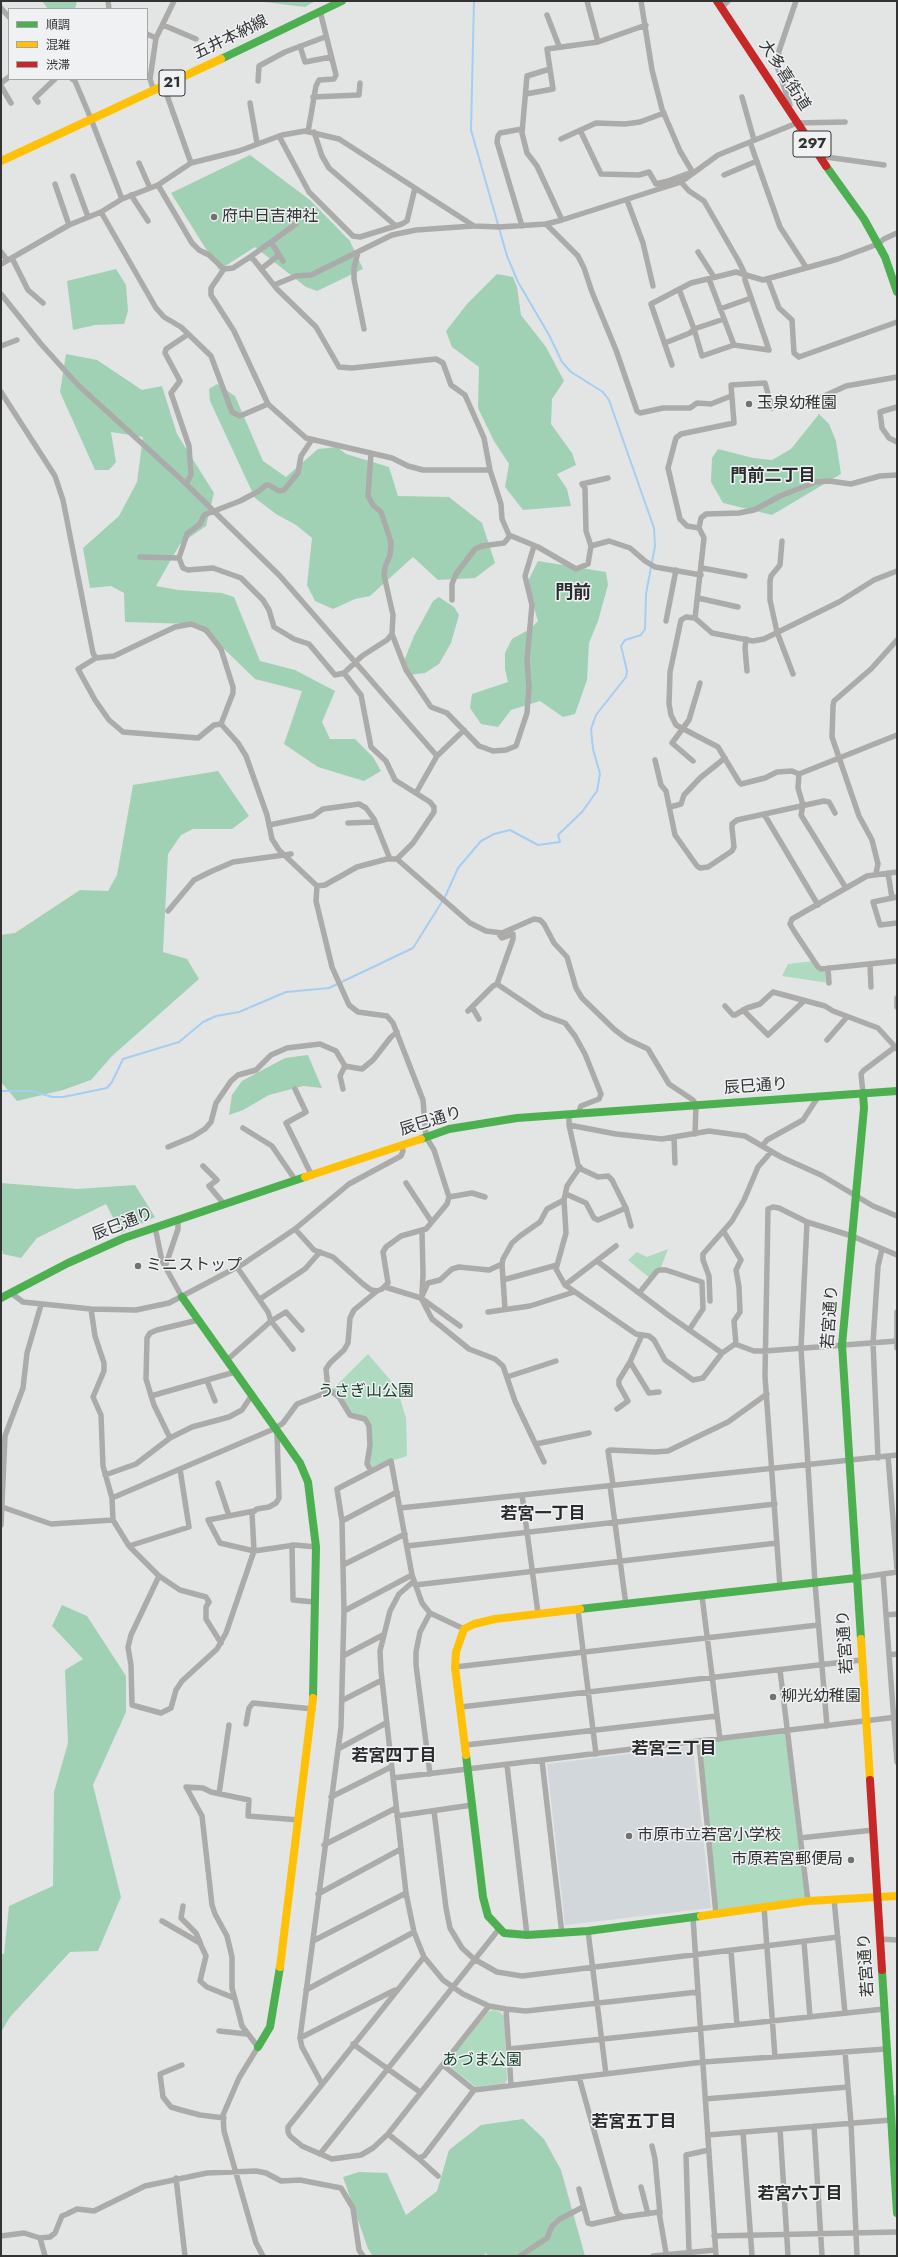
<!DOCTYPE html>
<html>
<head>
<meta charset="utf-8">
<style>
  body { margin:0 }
  #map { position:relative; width:898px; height:2257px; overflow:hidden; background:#e3e4e4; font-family:Jost,"Noto Sans JP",sans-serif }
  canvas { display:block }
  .frame { position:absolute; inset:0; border:2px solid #333334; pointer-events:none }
  .legend { position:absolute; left:8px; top:8px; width:140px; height:72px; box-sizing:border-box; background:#eff1f2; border:1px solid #a4a5a6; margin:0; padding:5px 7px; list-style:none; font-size:12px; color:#333334 }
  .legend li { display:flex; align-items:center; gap:8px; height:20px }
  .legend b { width:20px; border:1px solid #a4a5a6 }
</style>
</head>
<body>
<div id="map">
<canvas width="898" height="2257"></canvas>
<div class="frame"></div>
<ul class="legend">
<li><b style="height:5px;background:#4caf50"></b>順調</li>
<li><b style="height:5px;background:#ffc107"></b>混雑</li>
<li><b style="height:5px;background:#c62828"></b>渋滞</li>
</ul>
</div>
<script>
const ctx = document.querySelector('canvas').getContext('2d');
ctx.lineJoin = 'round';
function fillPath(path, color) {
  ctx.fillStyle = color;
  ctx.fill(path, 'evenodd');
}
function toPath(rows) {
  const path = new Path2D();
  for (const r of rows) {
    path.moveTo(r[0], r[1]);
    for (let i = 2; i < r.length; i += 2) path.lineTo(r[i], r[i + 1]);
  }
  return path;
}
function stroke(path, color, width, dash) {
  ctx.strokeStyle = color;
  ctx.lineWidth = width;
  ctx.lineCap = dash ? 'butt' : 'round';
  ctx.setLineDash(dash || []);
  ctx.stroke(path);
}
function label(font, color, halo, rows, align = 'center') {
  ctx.font = font + ' Jost,"Noto Sans JP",sans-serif';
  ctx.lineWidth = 3;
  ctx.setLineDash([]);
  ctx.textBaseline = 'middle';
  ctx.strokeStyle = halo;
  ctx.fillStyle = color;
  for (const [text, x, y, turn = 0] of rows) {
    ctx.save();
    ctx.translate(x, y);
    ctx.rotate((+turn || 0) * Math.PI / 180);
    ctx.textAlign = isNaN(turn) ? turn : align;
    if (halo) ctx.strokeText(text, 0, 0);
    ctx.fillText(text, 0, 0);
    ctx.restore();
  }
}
fillPath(toPath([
  [693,1746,711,1908,565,1925,547,1764]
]), '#d2d7db');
fillPath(toPath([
  [814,961,818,967,828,968,829,983,782,976,788,964],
  [668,1249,660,1270,651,1279,628,1260,637,1252,647,1257],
  [368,1354,397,1388,406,1418,407,1456,391,1461,371,1471,367,1464,369,1426,365,1419,350,1415,332,1390],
  [787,1731,808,1901,716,1914,699,1742],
  [493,2010,500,2012,504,2016,507,2080,505,2083,476,2087,448,2065,448,2062,488,2012],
  [897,2095,897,2148,893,2148,890,2096]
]), '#aedabf');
fillPath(toPath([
  [42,1,77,1,75,9,48,9],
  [256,1,315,1,305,7],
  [250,155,310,200,350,241,363,269,317,291,306,287,255,247,219,270,171,193],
  [116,269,126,285,128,311,124,324,95,325,73,330,67,281],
  [497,274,513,277,517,287,521,315,546,347,564,381,552,399,551,424,572,453,576,465,557,474,567,489,571,506,523,510,505,487,509,464,494,441,478,408,479,367,452,347,446,331,467,304],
  [66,354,97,360,142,390,162,386,177,434,214,493,206,526,180,544,156,586,178,590,222,593,234,597,260,661,295,670,335,691,322,722,330,739,355,739,373,757,381,771,364,781,318,767,284,744,302,691,255,679,217,642,192,624,125,622,124,593,111,586,90,588,83,548,119,516,137,482,143,437,111,432,116,462,109,470,95,470,60,392],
  [217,384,235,396,263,461,286,477,318,449,337,447,346,454,389,467,398,496,449,497,482,523,495,563,475,578,438,580,413,557,370,596,355,599,333,609,315,601,307,585,312,538,296,525,276,514,255,498,210,401,209,389],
  [819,414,829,424,836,441,841,474,772,515,723,503,711,482,712,458,718,449,753,458,772,460,791,449],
  [538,561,606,572,608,585,598,621,589,643,587,680,575,714,563,717,540,701,511,710,498,727,481,724,470,708,472,694,508,682,505,669,505,653,512,639,530,629,538,621,530,595,529,579],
  [439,597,454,607,459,615,451,643,439,664,425,673,409,675,402,666,414,636,433,601],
  [218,771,249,816,232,829,193,829,181,835,168,854,163,952,187,959,199,979,112,1056,91,1080,63,1090,17,1101,1,1082,1,935,15,933,80,890,108,891,117,875,133,785],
  [308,1055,322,1088,303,1086,269,1095,243,1110,229,1115,232,1095,242,1081,285,1058],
  [1,1183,77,1189,135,1185,155,1217,121,1233,106,1204,37,1238,21,1258,3,1254,1,1245],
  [62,1605,87,1616,126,1676,126,1712,93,1785,121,1897,98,1951,70,1952,10,2017,1,2032,1,1954,4,1954,9,1906,53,1886,54,1792,68,1743,65,1670,83,1659,52,1626],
  [523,2119,544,2139,561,2170,585,2256,488,2256,486,2253,483,2256,373,2256,368,2249,343,2177,359,2172,387,2173,406,2215,437,2191,449,2150,481,2125]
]), '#a1d1b5');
stroke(toPath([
  [1,1091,32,1091,52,1097,63,1097,107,1088,112,1082,123,1059,179,1042,203,1022,216,1016,239,1012,286,992,329,988,413,948,445,897,458,868,481,841,494,834,510,830,538,845,560,842,558,835,582,812,597,791,600,774,593,749,591,729,596,715,626,677,627,671,621,646,625,640,641,635,645,629,646,594,655,546,654,528,609,400,603,392,571,372,562,362,549,335,518,282,507,256,471,130,474,1]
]), '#a6cef0', 2);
stroke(toPath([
  [108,1,109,9],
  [587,1,598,42],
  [641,1,652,70,662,109,680,151,693,173],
  [1,8,9,17],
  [721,8,728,1],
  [547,15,559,46],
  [163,25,196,39],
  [147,34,156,38],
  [300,46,305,62,331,57],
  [550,69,527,76,522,133,527,153,537,166,562,220],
  [72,79,75,81,91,119,122,199],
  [258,81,259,66,285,52,325,37],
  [1,83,9,77],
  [1,86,11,103],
  [164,87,191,163],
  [154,91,150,79,156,38,174,1],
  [526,94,553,89,547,49,598,42,646,25],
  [313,97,359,95,360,83],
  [742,97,754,140],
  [38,102,35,98,55,79],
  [250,103,257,143],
  [790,105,777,66,779,51,796,1],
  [580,130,601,174,639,175,649,172,656,184,668,181,692,172],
  [308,132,316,86,319,80,334,79,336,75,320,11],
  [314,132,322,156,329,168,396,226],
  [279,136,309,192,353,236,360,237,402,224,407,221,415,188],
  [561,139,596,123,625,124,640,122,664,113],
  [750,142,780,227,806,267],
  [819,156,884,165],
  [139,163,150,188],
  [724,175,757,161],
  [73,176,88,217],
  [55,184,69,225],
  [158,185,192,243,199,250,209,255,224,269],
  [131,195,148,221],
  [627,200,643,243,653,286],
  [101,212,156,308,164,317,181,327,211,356,232,412,240,416,268,404],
  [546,224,578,256,584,268,592,292,616,350,637,411,640,413,663,408,690,408,697,403,711,404,731,396],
  [522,226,497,142,498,136,500,133,522,129],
  [271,242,283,261],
  [1,252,7,260],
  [358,252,354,268,354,279,364,329],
  [698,252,714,277],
  [250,257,296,224],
  [12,258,28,290,43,303],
  [1,264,69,225,101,212,122,199,158,185,191,163,239,151,282,135,305,131,339,139,474,226,499,227,546,224,562,220,681,182,718,155,797,123,845,122],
  [261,269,279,255],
  [709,279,734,345],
  [768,279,779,308,792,320,794,353,799,357,897,322],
  [274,285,296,276,311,275,392,235,416,230,473,226],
  [679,289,694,329,702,356,734,345,769,350,745,280,745,274,738,260,704,201,689,191,681,182],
  [1,294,41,344,78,385,182,480,280,576,437,756],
  [720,309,751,298],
  [665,343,690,333,694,329,724,319],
  [1,346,17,340],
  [672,365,651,304,691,283,720,276,736,272,763,280,838,259,878,244,884,239,897,233],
  [1,392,55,476,63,500,93,653,96,658,114,656,175,627,191,624,206,630,221,649,233,687,233,693,221,724],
  [801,402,822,397,846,386,897,377],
  [897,407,880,412,882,428,889,438,897,442],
  [311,441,301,456,298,473,284,490,279,491,269,485,266,485,259,491,240,501,204,515,200,524,187,534,179,558,183,568,188,570,213,568,241,578,263,600,269,610,274,627,294,639,309,644,335,675,344,673,362,656,387,640,392,634,393,615,384,575,385,567,390,555,391,542,381,512,373,505,368,496,371,454],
  [490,470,423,470,408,466,392,458,306,438,268,404,234,331,211,295,211,288,224,269,233,268,250,257,254,260,277,289,316,327,339,367,352,368,436,359,443,363,451,385,465,395,484,438,490,470,501,504,502,519,509,535,538,547,576,569,588,564,591,546,609,541,630,548,645,561,655,567,701,575],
  [186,484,191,475,189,446,171,393,180,381,165,353,166,349,187,335],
  [699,528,701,518,706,514,739,513,754,510,780,496,816,482,829,481,851,484,880,476,897,475],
  [591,546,586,531,585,488,582,484,608,478],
  [140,557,179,558],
  [702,568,745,576],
  [698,598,738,607],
  [452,600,452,584,456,574,475,549,482,546,504,543,510,536],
  [695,618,704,538,699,528,687,526,680,519,668,468,676,438,681,434,734,423,731,385,765,383,772,408],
  [666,621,676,570],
  [777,632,770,600,770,581,771,576,780,565,782,541],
  [777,632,793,674],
  [392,634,406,670,431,707,447,713,479,746,485,748,493,751,506,750,516,746,527,713,529,687,527,660,532,605,525,576,534,546],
  [746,639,745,648,747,671],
  [96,658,78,669,95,700,109,720,123,732,198,738,214,725,221,724],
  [344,673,361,695,371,747,386,761,395,780,430,802,434,807,434,812,413,843,397,859],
  [221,724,238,743,246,756,267,815,272,839,279,850,317,886,316,901,332,967,349,1005,358,1012,387,1016,393,1023,423,1100,426,1137,434,1150,449,1197,447,1204,426,1229,401,1236,386,1247,383,1252,388,1283,382,1289,377,1291,371,1290,363,1284,333,1257,314,1250,295,1229],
  [655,760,661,785,666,791,675,835,697,866,700,868,708,867,732,851,734,847,732,828,732,824,737,820,824,801,829,802,835,813],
  [693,761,672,743,689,720,700,683],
  [799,774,897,735],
  [416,793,437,756,464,730],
  [670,807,681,804,684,795,700,778,725,758],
  [764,814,818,905],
  [348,823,375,822],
  [269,825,313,816,323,809,359,804,366,808,374,819,390,859],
  [897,872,867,876,792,919,790,924,794,931,818,967,821,969,897,961],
  [876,873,878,864,872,840,859,816,832,737,833,706,834,701,871,669,897,640],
  [888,873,892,898],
  [317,886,325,885,357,867,387,859,397,859,470,923,486,931,502,933,534,919,540,920,544,924,554,943,567,957,576,988,582,998,615,1030,627,1039,648,1049,669,1084,693,1100,696,1105,695,1134],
  [846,888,801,815,803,805,798,788,799,774,792,771,777,772,765,778,741,784,739,782,718,747,676,725,671,715,669,704,670,672,681,620,686,617,695,618,712,633,753,641,764,639,839,602,874,580,897,571],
  [897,897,873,902,880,925,897,923],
  [168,911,194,880,210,872,233,862,291,854],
  [870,964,871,987],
  [828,968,829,983],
  [497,984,513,939,513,934,502,938,498,933],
  [897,998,897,1007],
  [725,1006,733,1015,735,1015,747,1008,760,1004,773,992,825,1006,833,1011,878,1028,897,1049],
  [472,1007,479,1019],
  [743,1010,768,1035,804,1001],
  [468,1011,493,986,497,984,543,1015,565,1023,575,1036,585,1054,601,1094,599,1099,581,1106,578,1114],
  [827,1040,847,1017],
  [345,1066,362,1069,373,1060,391,1037,397,1032],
  [295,1089,306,1112,286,1123,312,1176],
  [863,1093,861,1074,863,1071,895,1047],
  [569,1114,569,1125,578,1165,581,1169,598,1177,608,1176,612,1180,626,1208,631,1226],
  [569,1125,616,1134,662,1139,709,1131,745,1136,781,1157,821,1175,873,1206,897,1216],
  [243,1128,272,1146,296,1181],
  [674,1138,675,1163],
  [762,1146,767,1140,803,1120,818,1097],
  [168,1147,192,1137,205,1129,211,1122,216,1103,231,1081,238,1075,256,1070,271,1055,287,1048,320,1044,336,1051,345,1066,340,1076,343,1089],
  [203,1166,217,1180,209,1186,224,1204],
  [580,1167,567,1186,564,1200,566,1233,556,1269,565,1285,636,1334,649,1336,654,1340,665,1360,693,1380,703,1378,722,1353,735,1344,754,1351,765,1351,897,1341],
  [406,1183,431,1221],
  [566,1194,586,1203,594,1218,598,1220,626,1208],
  [449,1197,472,1193,485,1197],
  [807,1222,801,1348,815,1583,827,1726],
  [155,1227,162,1261,182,1297],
  [724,1232,741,1260,736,1270,739,1287,740,1312,734,1321,736,1344],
  [597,1261,668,1315,722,1353],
  [502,1264,489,1270,459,1267,452,1269,440,1280,428,1283,421,1298,432,1319,442,1327,469,1349,495,1359,503,1366,515,1401,544,1462],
  [165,1267,178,1229,178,1220],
  [503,1280,557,1265],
  [565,1285,616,1246],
  [385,1287,421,1298,460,1326],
  [640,1292,657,1271,660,1270,666,1270,702,1282,703,1309,689,1330],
  [11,1293,23,1302,91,1309,136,1310,169,1303,243,1264,295,1229,349,1184,401,1156,403,1151,401,1145],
  [422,1293,423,1274,422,1231],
  [260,1299,305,1269,320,1252],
  [710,1301,709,1276,703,1260,703,1254,732,1221,744,1200,758,1167,771,1152],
  [91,1309,95,1336,104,1363,104,1371,93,1397,101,1415,103,1466,112,1498,113,1520,129,1546,159,1576,180,1590,206,1597,209,1602,206,1607,206,1619,221,1643],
  [505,1309,502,1264,503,1259,512,1243,520,1236,540,1222,547,1209,564,1200],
  [488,1312,530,1306,574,1292],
  [897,1312,897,1348],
  [293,1349,271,1321,286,1312,302,1330],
  [227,1360,271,1321,268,1312,237,1267],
  [630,1362,649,1393,659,1392],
  [507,1377,556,1361],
  [207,1381,215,1401],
  [328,1389,339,1397,350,1415,365,1419,369,1426,370,1445,367,1464,371,1471],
  [151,1396,235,1372],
  [617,1409,628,1401,619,1385,619,1380,630,1362,642,1335],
  [170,1438,154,1405,146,1379,147,1338,150,1333,157,1330,198,1320],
  [536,1444,589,1433],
  [888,1456,897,1569],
  [878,1458,873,1343,878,1266,882,1249],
  [105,1475,136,1464,170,1438,192,1427,229,1417,242,1410,252,1395],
  [218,1483,229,1516],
  [613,1485,608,1451,610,1450,655,1452,668,1451,728,1422,767,1394],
  [610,1486,626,1605],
  [522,1495,538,1613],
  [112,1498,276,1428,283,1423,297,1404,325,1393,328,1389,326,1369,330,1363,344,1350,348,1343,350,1318,354,1310,377,1291],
  [2,1507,51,1524,113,1520],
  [400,1508,897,1455],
  [254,1511,208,1520,220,1543,254,1551,295,1545,316,1547],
  [342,1521,397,1492],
  [1,1525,5,1436,23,1388,27,1353,41,1305],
  [292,1545,293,1600,314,1602],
  [129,1546,189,1527,180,1469],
  [407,1546,775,1504],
  [343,1565,405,1534],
  [883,1574,897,1762],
  [159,1576,131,1635,128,1647,131,1665,132,1705,161,1713,171,1708,176,1690,182,1681,217,1649,226,1633,254,1551,252,1513,257,1509,269,1507,276,1503,279,1498,277,1432],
  [856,1578,897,1572],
  [414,1581,399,1594,390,1611,380,1651,381,1671,406,1893,414,1932,424,1957,443,1980,463,1994,489,2006,506,2009,526,2011,698,1992],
  [415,1585,777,1543],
  [780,1587,765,1376,768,1209,773,1207,779,1208,807,1222,852,1236,897,1255],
  [702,1596,720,1739],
  [578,1610,596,1754],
  [344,1611,412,1575],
  [430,1613,420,1632,416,1652,416,1665,430,1774],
  [886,1615,897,1614],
  [889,1655,897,1654],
  [343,1656,383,1635],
  [455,1667,818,1625],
  [780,1670,808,1901],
  [343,1700,382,1680],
  [461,1707,861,1660],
  [246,1724,249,1708,253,1703,313,1709],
  [699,1742,716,1914],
  [466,1745,717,1716],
  [338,1749,386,1723],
  [542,1761,562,1934],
  [507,1765,527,1935],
  [393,1778,897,1717],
  [219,1794,229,1725],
  [331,1797,391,1767],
  [434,1811,446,1908,450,1928,462,1948,474,1959,497,1972,522,1976,838,1937],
  [397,1816,472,1805],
  [800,1838,873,1830],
  [324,1845,396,1808],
  [318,1894,401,1849],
  [834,1899,845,2013],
  [183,1906,181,1918,196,1933,200,1942],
  [764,1907,775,2057],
  [693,1918,716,2256],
  [162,1921,200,1943,206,1956,200,1981,207,1987,234,1998],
  [588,1931,606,2074],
  [879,1939,897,1940],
  [313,1941,406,1893],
  [804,1942,810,2017],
  [731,1951,737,2025],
  [424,1957,288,2127,288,2132,290,2136,302,2146,332,2159,361,2155,373,2148,388,2134,489,2006],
  [306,1990,414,1932],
  [506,2009,511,2085],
  [219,2031,247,2034],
  [300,2038,395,1990],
  [353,2044,420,2092],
  [509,2049,884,2009],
  [845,2052,851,2123,857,2256],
  [182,2065,160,2074,163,2097,171,2107,181,2110,200,2115,224,2118],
  [443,2065,474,2090,703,2062,886,2049],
  [579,2077,617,2213,623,2217,659,2212,666,2253],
  [322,2084,302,2047,300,2038,341,1727,344,1611,342,1521,337,1489,391,1461,412,1575,422,1603,430,1613,464,1629],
  [705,2099,848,2087],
  [814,2126,822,2256],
  [780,2129,788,2256],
  [743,2132,752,2256],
  [388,2134,418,2158,424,2156,474,2090],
  [708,2135,891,2120],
  [652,2146,655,2159,660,2214],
  [320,2154,499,1929],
  [418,2158,438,2176],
  [176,2178,185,2256],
  [641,2187,648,2214],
  [579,2189,588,2223,592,2224,623,2217],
  [1,2236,24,2233,40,2238,50,2237,55,2233,62,2216,67,2214,77,2209,94,2211,145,2186,207,2173,256,2171,266,2173,281,2181,300,2180,341,2188,353,2208,359,2250,363,2256],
  [714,2236,897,2232],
  [40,2238,45,2256],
  [689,2251,686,2155,709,2150],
  [263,2256,256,2243,224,2131,223,2115,239,2078,258,2047,242,2026,239,2014,232,1988,232,1957,227,1936,215,1914,212,1905,202,1816,186,1787,203,1788,211,1792,249,1800,248,1816,299,1820],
  [520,2256,547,2238,552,2226,560,2219,583,2207],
  [653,2256,715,2250]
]), '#ababaa', 5.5);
stroke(toPath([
  [221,59,342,1],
  [826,166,864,219,885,257,897,292],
  [421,1139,449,1129,517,1118,897,1091],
  [182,1297,300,1463,308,1482,316,1547,313,1698],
  [1,1298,68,1263,124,1238,305,1177],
  [580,1609,856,1578],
  [861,1639,842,1345,864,1108,863,1093],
  [466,1755,483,1897,488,1916,504,1933,527,1935,588,1931,701,1916],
  [882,1970,897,2213],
  [258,2047,270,2027,280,1967]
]), '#4caf50', 8);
stroke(toPath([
  [1,161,221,59],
  [305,1177,421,1139],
  [861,1639,870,1780],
  [466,1755,455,1667,456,1652,464,1629,474,1624,495,1619,580,1609],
  [701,1916,808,1901,897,1896],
  [280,1967,313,1698]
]), '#ffc107', 8);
stroke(toPath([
  [717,1,826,166],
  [870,1780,882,1970]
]), '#c62828', 8);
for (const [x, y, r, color] of [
  [214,217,4,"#717172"],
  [749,404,4,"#717172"],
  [138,1266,4,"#717172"],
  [773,1697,4,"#717172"],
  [629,1836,4,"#717172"],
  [851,1860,4,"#717172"]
]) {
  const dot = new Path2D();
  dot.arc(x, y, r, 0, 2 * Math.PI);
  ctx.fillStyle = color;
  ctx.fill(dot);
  stroke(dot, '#eff1f2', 1.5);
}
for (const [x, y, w] of [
  [172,83,26],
  [812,144,38]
]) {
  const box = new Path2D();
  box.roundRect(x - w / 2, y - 13, w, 26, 3);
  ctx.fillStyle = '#eff1f2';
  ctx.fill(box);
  stroke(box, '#333334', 1);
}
label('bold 15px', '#333334', null, [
  ["21",172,83],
  ["297",812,144]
]);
label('16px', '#333334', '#eff1f2', [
  ["五井本納線",231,38,-26],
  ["大多喜街道",784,76,57],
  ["辰巳通り",756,1087,-4],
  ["辰巳通り",431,1122,-17],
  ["辰巳通り",123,1225,-21],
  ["若宮通り",831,1317,-86],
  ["若宮通り",846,1642,-94],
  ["若宮通り",867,1965,-94]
]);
label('16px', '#333334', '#eff1f2', [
  ["府中日吉神社",222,217],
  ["玉泉幼稚園",757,404],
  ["ミニストップ",146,1266],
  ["柳光幼稚園",781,1697],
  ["市原市立若宮小学校",637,1836],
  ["市原若宮郵便局",843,1860,"right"]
], 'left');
label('16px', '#183d28', '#eff1f2', [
  ["うさぎ山公園",366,1392],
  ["あづま公園",482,2061]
]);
label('bold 17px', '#2a2b2c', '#eff1f2', [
  ["門前二丁目",773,477],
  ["若宮一丁目",543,1515],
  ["若宮三丁目",674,1750],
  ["若宮四丁目",394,1757],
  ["若宮五丁目",634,2123],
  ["若宮六丁目",800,2195]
]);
label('bold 18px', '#2a2b2c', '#eff1f2', [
  ["門前",573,594]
]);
</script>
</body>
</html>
